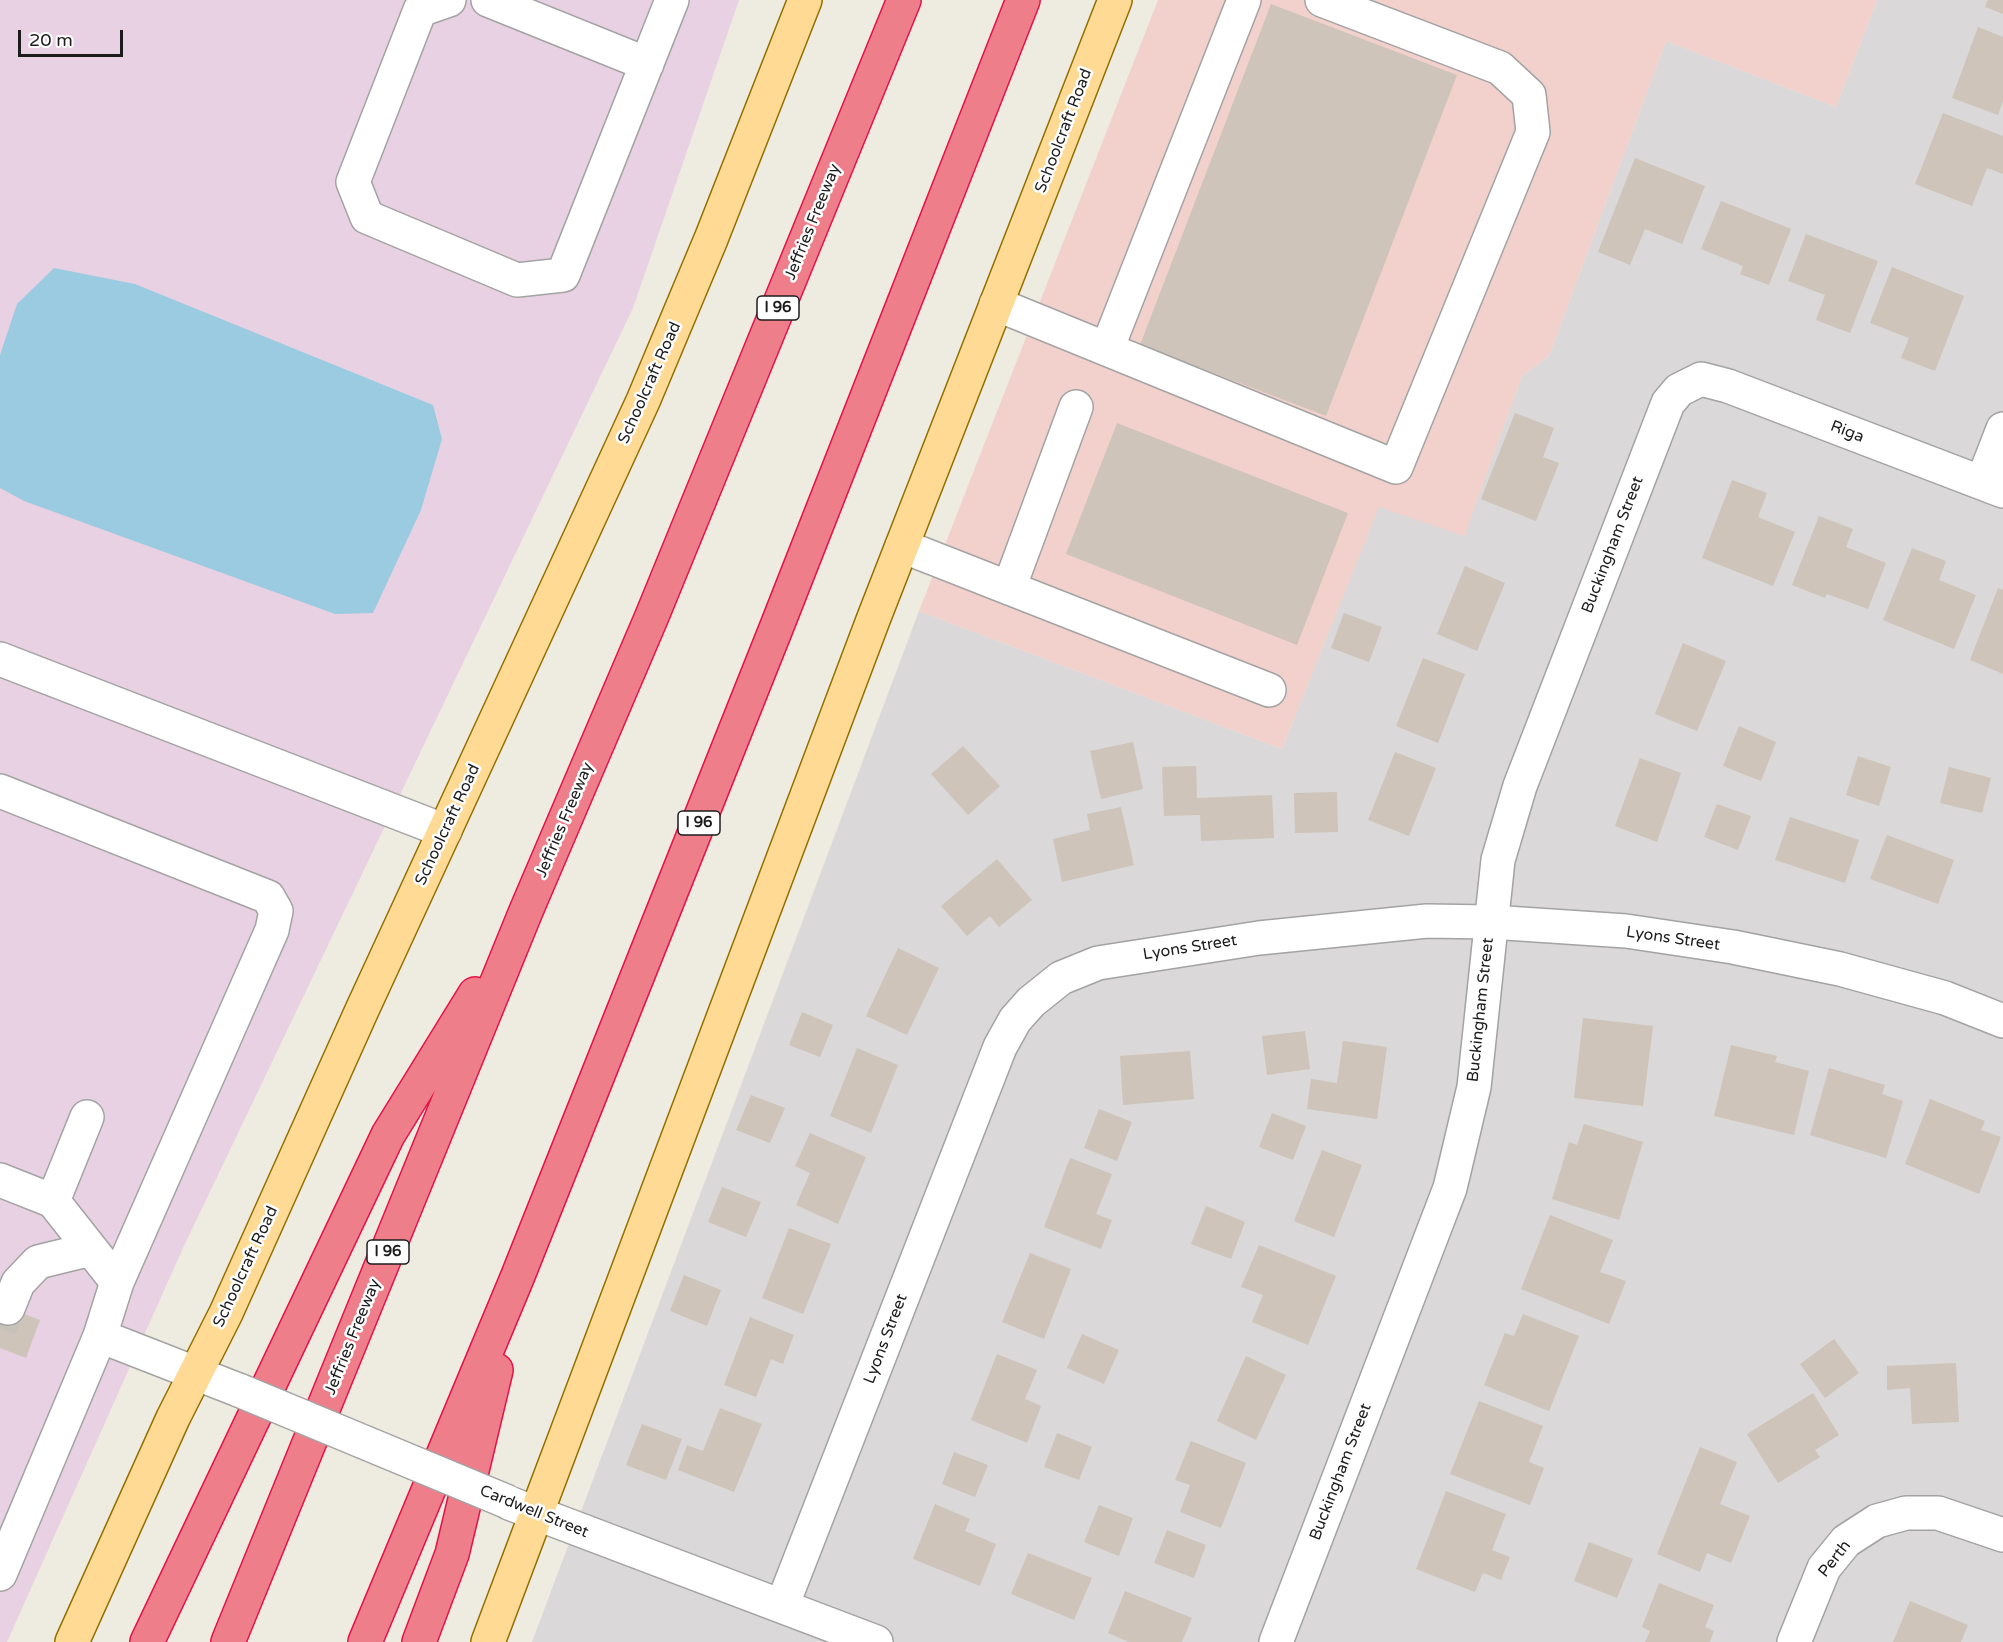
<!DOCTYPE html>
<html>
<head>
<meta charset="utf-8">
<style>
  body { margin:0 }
  #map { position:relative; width:2003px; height:1642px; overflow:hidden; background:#eeebe0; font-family:"Varela Round",sans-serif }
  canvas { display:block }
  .scale { position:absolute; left:18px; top:30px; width:105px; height:27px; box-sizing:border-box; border:3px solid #1c1c1c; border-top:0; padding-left:8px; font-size:18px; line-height:21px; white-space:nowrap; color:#1c1c1c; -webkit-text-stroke:4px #fff; paint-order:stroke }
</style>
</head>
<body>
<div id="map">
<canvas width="2003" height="1642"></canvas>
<div class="scale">20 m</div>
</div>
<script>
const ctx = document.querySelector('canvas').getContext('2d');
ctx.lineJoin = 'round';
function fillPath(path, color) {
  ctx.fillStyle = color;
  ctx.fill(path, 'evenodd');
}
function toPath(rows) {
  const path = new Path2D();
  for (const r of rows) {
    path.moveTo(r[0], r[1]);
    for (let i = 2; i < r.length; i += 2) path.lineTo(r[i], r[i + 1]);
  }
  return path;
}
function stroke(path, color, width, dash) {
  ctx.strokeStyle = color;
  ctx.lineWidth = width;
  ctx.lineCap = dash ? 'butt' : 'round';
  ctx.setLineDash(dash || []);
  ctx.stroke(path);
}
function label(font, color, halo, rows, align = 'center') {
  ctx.font = font + ' "Varela Round",sans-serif';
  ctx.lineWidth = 5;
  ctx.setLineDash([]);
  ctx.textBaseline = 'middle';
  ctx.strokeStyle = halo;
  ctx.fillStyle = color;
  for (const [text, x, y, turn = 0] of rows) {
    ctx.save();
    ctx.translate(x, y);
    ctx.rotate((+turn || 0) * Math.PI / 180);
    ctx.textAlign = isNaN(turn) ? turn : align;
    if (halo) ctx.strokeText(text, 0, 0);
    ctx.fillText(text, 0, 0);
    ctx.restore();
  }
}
fillPath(toPath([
  [1877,0,2003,0,2003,1642,532,1642,919,611,1282,749,1379,506,1464,535,1522,376,1549,356,1666,41,1836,107]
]), '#dad8d8');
fillPath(toPath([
  [1158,0,1877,0,1836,107,1666,41,1549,356,1522,376,1464,536,1379,507,1282,749,919,611]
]), '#f2d1cc');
fillPath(toPath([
  [0,0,739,0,633,308,183,1248,7,1642,0,1642]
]), '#e8d1e2');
fillPath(toPath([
  [54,268,135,284,433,405,442,439,421,510,373,613,335,614,24,501,0,488,0,355,17,304]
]), '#9bcbe1');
fillPath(toPath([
  [1988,0,2003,0,2003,14,1985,7],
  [1271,4,1457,75,1326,416,1140,345],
  [1978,27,2003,37,2003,101,1998,115,1952,98],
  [1943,113,2003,136,2003,174,1987,168,1972,206,1915,184],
  [1635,158,1705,186,1682,244,1645,229,1630,265,1598,252],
  [1721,201,1791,229,1769,285,1740,274,1743,266,1701,249],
  [1806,234,1878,261,1850,333,1816,320,1825,295,1788,281],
  [1892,267,1964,296,1935,371,1901,358,1909,338,1870,323],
  [1515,413,1554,428,1543,457,1559,463,1536,521,1481,499],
  [1117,423,1348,513,1297,645,1066,554],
  [1732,480,1767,493,1758,517,1795,532,1773,586,1702,558],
  [1819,516,1853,529,1846,547,1886,563,1868,609,1827,594,1825,598,1792,585],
  [1912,548,1946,561,1939,580,1976,595,1954,649,1883,620],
  [1465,566,1505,583,1477,651,1437,634],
  [1998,588,2003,590,2003,674,1970,660],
  [1344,613,1382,627,1369,662,1331,648],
  [1683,643,1726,661,1697,731,1655,714],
  [1423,658,1465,674,1438,743,1396,726],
  [1739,726,1776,742,1761,781,1723,766],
  [1133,742,1143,789,1101,799,1090,751],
  [963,746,1000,786,968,815,931,774],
  [1395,752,1436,768,1409,836,1368,820],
  [1858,756,1891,767,1879,806,1846,795],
  [1640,758,1681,773,1657,842,1615,826],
  [1196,766,1197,798,1272,795,1274,838,1201,841,1200,815,1164,816,1162,767],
  [1949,767,1991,778,1982,813,1940,803],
  [1337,792,1338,832,1295,833,1294,793],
  [1717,804,1751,816,1738,850,1704,837],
  [1121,807,1134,865,1062,882,1053,839,1090,830,1087,814],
  [1790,817,1859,840,1845,883,1775,860],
  [1887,835,1954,860,1938,904,1870,879],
  [997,859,1032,900,999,927,990,916,967,936,941,906],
  [898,948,939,968,907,1035,866,1016],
  [802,1012,833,1025,820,1057,789,1045],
  [1583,1018,1653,1026,1643,1106,1574,1098],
  [1305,1031,1310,1069,1267,1075,1262,1036],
  [1343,1041,1387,1047,1377,1119,1307,1109,1311,1079,1337,1083],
  [1731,1045,1777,1056,1775,1062,1809,1071,1794,1135,1714,1116],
  [857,1048,898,1065,871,1133,830,1116],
  [1190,1051,1194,1099,1123,1105,1120,1056],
  [1829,1068,1885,1085,1882,1094,1903,1101,1886,1158,1810,1135],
  [751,1095,785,1108,770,1143,736,1130],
  [1930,1099,1985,1121,1981,1130,2001,1137,1979,1194,1905,1164],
  [1099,1109,1132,1122,1117,1161,1084,1148],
  [1272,1113,1306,1126,1293,1160,1259,1147],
  [1584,1124,1643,1142,1619,1220,1552,1199,1569,1142,1577,1145],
  [810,1133,866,1157,838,1224,796,1205,810,1173,795,1166],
  [1322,1150,1362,1165,1334,1237,1294,1221],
  [1070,1158,1112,1174,1096,1214,1112,1220,1101,1249,1044,1227],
  [722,1187,761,1202,746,1237,708,1222],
  [1206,1206,1245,1222,1231,1259,1191,1244],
  [1550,1215,1613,1240,1600,1272,1626,1281,1609,1324,1521,1289],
  [789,1228,831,1244,803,1314,762,1298],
  [1259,1245,1336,1276,1308,1345,1252,1322,1263,1295,1241,1287],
  [1030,1253,1071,1269,1044,1339,1002,1322],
  [684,1275,721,1290,707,1326,670,1311],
  [0,1305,40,1320,26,1358,0,1348],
  [1523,1314,1579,1336,1549,1411,1484,1385,1505,1333,1514,1336],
  [750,1317,794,1335,783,1364,771,1359,756,1397,724,1385],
  [1082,1334,1119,1350,1104,1384,1067,1368],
  [1834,1339,1859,1373,1825,1398,1800,1364],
  [997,1354,1037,1370,1025,1399,1041,1406,1027,1443,971,1420],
  [1246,1356,1286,1375,1256,1440,1217,1421],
  [1956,1363,1959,1422,1912,1424,1910,1388,1887,1390,1887,1366],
  [1813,1393,1839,1435,1815,1450,1820,1457,1778,1483,1747,1434],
  [1479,1401,1543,1426,1529,1462,1544,1468,1530,1505,1450,1474],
  [720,1408,762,1424,734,1492,678,1470,687,1445,703,1451],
  [642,1424,682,1439,666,1480,626,1465],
  [1057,1433,1092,1447,1079,1480,1044,1467],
  [1191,1441,1246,1463,1221,1528,1180,1512,1190,1485,1175,1480],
  [1700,1447,1737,1462,1720,1504,1750,1516,1731,1563,1707,1553,1700,1572,1657,1554],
  [954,1452,988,1465,975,1497,942,1484],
  [1446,1491,1506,1514,1492,1550,1510,1557,1501,1580,1483,1573,1475,1592,1416,1569],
  [935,1504,970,1519,965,1531,996,1544,980,1586,913,1559],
  [1099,1505,1133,1518,1119,1556,1084,1542],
  [1167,1530,1206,1545,1194,1578,1154,1563],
  [1589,1542,1633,1559,1617,1598,1574,1581],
  [1028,1553,1092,1578,1074,1620,1011,1594],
  [1659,1583,1714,1605,1705,1627,1714,1631,1710,1642,1645,1642,1650,1631,1642,1627],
  [1125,1591,1192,1618,1182,1642,1129,1642,1108,1633],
  [1910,1601,1968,1625,1961,1642,1893,1642]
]), '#cec4b9');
stroke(toPath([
  [0,1328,8,1308]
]), '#c4c2b9', 33, [33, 16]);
const minor = toPath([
  [449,0,420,10,353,182,367,217,517,280,563,275,672,0],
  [488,0,647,64],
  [996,304,1396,467,1533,132,1529,95,1500,68,1322,0],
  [1107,349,1244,0],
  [1982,483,2003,429],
  [902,546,1269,690],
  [1009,588,1076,407],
  [0,659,445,831],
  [0,791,268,897,276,911,272,930,117,1282,100,1336,241,1391],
  [0,1180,53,1201,117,1282],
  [53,1201,87,1117],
  [8,1308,18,1283,38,1262,91,1249],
  [509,1503,876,1642],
  [0,1574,100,1336],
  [782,1606,1000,1047,1015,1020,1031,1002,1061,978,1098,963,1259,938,1427,921,1491,922,1626,931,1733,947,1840,969,1945,998,2003,1021],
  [1276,1642,1450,1188,1474,1087,1498,860,1520,786,1668,403,1679,390,1701,379,1728,386,2003,491],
  [1794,1642,1824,1568,1846,1541,1877,1521,1906,1513,1938,1513,2003,1535]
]);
const major = toPath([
  [72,1642,173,1418,226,1313,362,1010,643,401,711,239,805,0],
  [488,1642,873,620,1115,0]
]);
const highway = toPath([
  [147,1642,388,1135,475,994],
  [228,1642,526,911,652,616,904,0],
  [365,1642,517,1278,777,626,1023,0],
  [419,1642,452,1554,496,1370]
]);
stroke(minor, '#a3a3a3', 36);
stroke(major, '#936f00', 36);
stroke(highway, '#e61349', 36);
stroke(minor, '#fff', 33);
stroke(major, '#ffda94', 33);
stroke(highway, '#ee7f8a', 33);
const minorBridge = toPath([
  [241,1391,508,1502]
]);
stroke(minorBridge, '#a3a3a3', 36, []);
stroke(minorBridge, '#fff', 33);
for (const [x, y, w] of [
  [778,308,42],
  [699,823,42],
  [388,1252,42]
]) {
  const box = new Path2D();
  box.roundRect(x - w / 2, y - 12, w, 24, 4.5);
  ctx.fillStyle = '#fff';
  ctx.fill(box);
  stroke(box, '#1c1c1c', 1.5);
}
label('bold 15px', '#1c1c1c', null, [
  ["I 96",778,308],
  ["I 96",699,823],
  ["I 96",388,1252]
]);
label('16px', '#1c1c1c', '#fff', [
  ["Schoolcraft Road",1064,131,-69],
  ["Jeffries Freeway",813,222,-68],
  ["Schoolcraft Road",650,383,-66],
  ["Riga",1847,432,21],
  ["Buckingham Street",1613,545,-69],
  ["Jeffries Freeway",565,820,-67],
  ["Schoolcraft Road",448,825,-65],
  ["Lyons Street",1673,939,8],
  ["Lyons Street",1190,948,-9],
  ["Buckingham Street",1481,1010,-84],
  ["Schoolcraft Road",246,1267,-65],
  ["Jeffries Freeway",353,1337,-68],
  ["Lyons Street",886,1339,-69],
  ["Buckingham Street",1341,1472,-69],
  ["Cardwell Street",534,1512,22],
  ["Perth",1835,1559,-52]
]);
</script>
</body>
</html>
